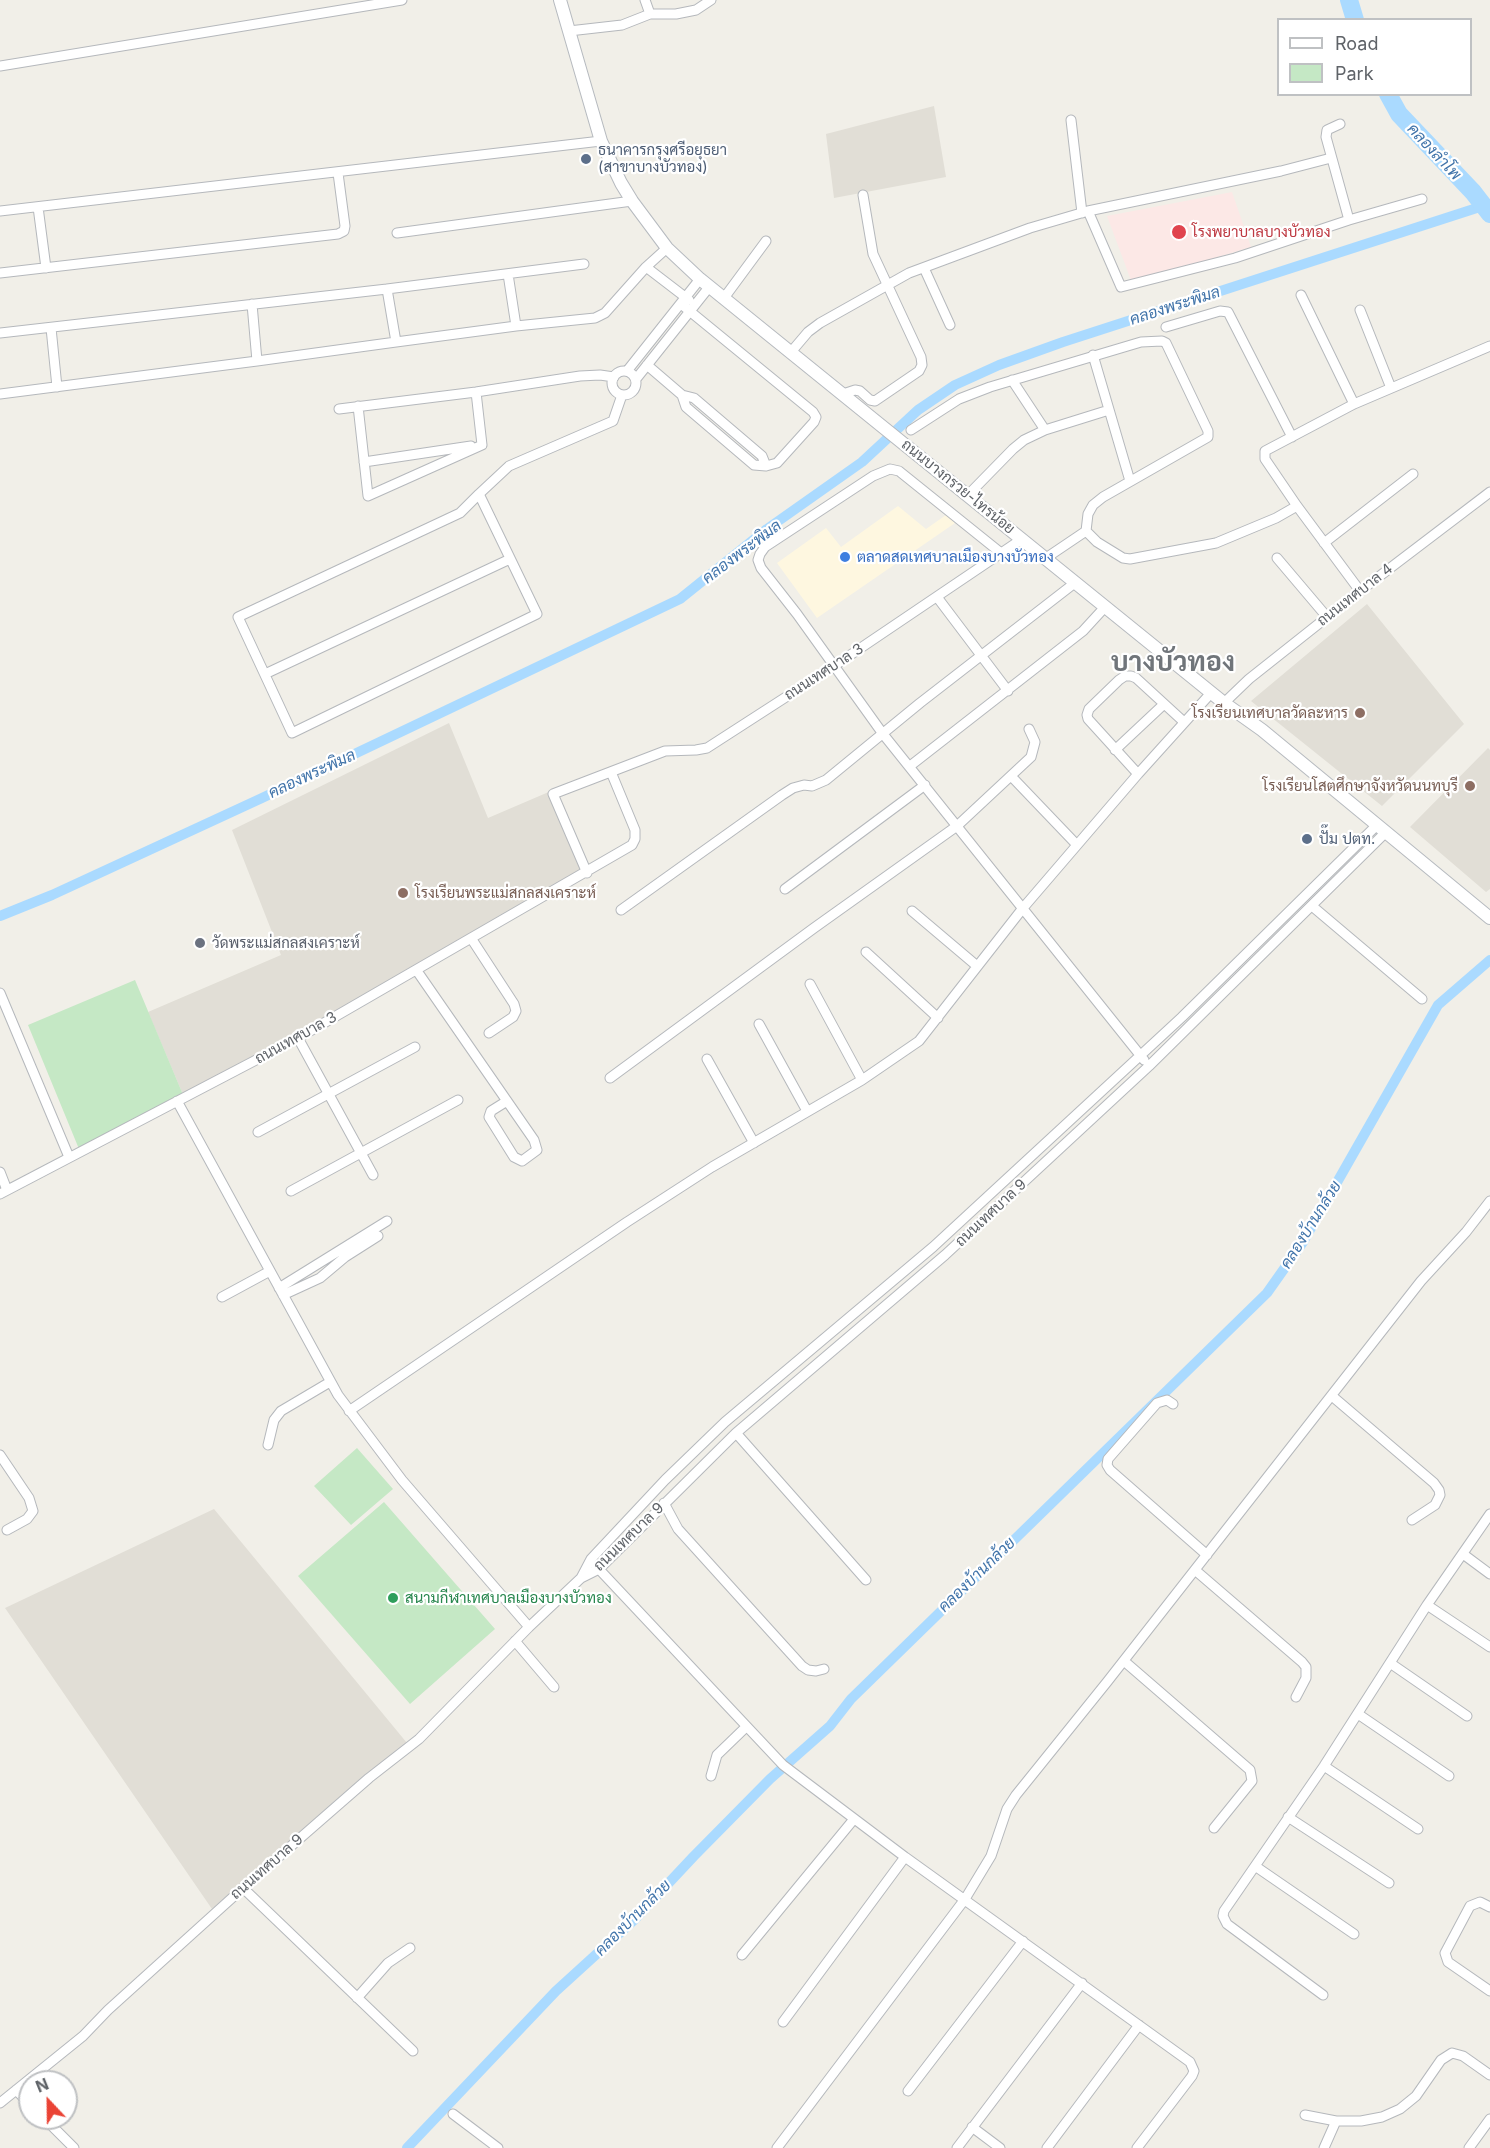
<!DOCTYPE html>
<html>
<head>
<meta charset="utf-8">
<style>
  body { margin:0 }
  #map { position:relative; width:1490px; height:2148px; overflow:hidden; background:#f1efe8; font-family:Inter,sans-serif }
  canvas { display:block }
  .legend { position:absolute; left:1277px; top:18px; width:195px; height:78px; box-sizing:border-box; background:#fff; border:2px solid #bfc1c3; margin:0; padding:8px 10px; list-style:none; font-size:18px; color:#5f6368 }
  .legend li { display:flex; align-items:center; gap:12px; height:30px }
  .legend b { width:30px; border:2px solid #bfc1c3 }
  .north { position:absolute; left:18px; top:2070px; width:60px; height:60px; box-sizing:border-box; background:#fff; border:2px solid #bfc1c3; border-radius:50%; rotate:338deg; font-size:16px; font-weight:700; line-height:24px; text-align:center; color:#5f6368 }
  .north::after { content:''; display:block; margin:auto; width:21px; height:27px; background:#ea4335; clip-path:polygon(50% 0,100% 100%,50% 72%,0 100%) }
</style>
</head>
<body>
<div id="map">
<canvas width="1490" height="2148"></canvas>
<ul class="legend">
<li><b style="height:8px;background:#fff"></b>Road</li>
<li><b style="height:16px;background:#c5e8c5"></b>Park</li>
</ul>
<div class="north">N</div>
</div>
<script>
const ctx = document.querySelector('canvas').getContext('2d');
ctx.lineJoin = 'round';
function fillPath(path, color) {
  ctx.fillStyle = color;
  ctx.fill(path, 'evenodd');
}
function toPath(rows) {
  const path = new Path2D();
  for (const r of rows) {
    if (r.length === 3) {
      path.moveTo(r[0] + r[2], r[1]);
      path.arc(r[0], r[1], r[2], 0, 2 * Math.PI);
      continue;
    }
    path.moveTo(r[0], r[1]);
    for (let i = 2; i < r.length; i += 2) path.lineTo(r[i], r[i + 1]);
  }
  return path;
}
function stroke(path, color, width, dash) {
  ctx.strokeStyle = color;
  ctx.lineWidth = width;
  ctx.lineCap = dash ? 'butt' : 'round';
  ctx.setLineDash(dash || []);
  ctx.stroke(path);
}
function label(font, color, halo, rows, align = 'center') {
  ctx.font = font + ' Inter,Sarabun,sans-serif';
  ctx.lineWidth = 4.5;
  ctx.setLineDash([]);
  ctx.textBaseline = 'middle';
  ctx.strokeStyle = halo;
  ctx.fillStyle = color;
  for (const [text, x, y, turn = 0] of rows) {
    ctx.save();
    ctx.translate(x, y);
    ctx.rotate((+turn || 0) * Math.PI / 180);
    ctx.textAlign = isNaN(turn) ? turn : align;
    if (halo) ctx.strokeText(text, 0, 0);
    ctx.fillText(text, 0, 0);
    ctx.restore();
  }
}
fillPath(toPath([
  [898,506,926,529,946,515,955,523,817,618,777,563,826,528,841,547]
]), '#fef7e0');
fillPath(toPath([
  [934,106,946,177,834,198,826,134],
  [1367,604,1464,724,1382,806,1251,701],
  [449,723,488,818,551,791,584,874,184,1097,148,1012,281,955,232,830],
  [1488,748,1490,750,1490,889,1486,892,1410,827],
  [214,1509,407,1743,212,1909,5,1608]
]), '#e1ded6');
fillPath(toPath([
  [1232,192,1251,247,1132,283,1107,216]
]), '#fce8e6');
fillPath(toPath([
  [135,980,184,1097,79,1149,28,1025],
  [357,1448,393,1489,351,1525,314,1486],
  [384,1502,495,1629,410,1704,298,1576]
]), '#c5e8c5');
stroke(toPath([
  [0,916,52,895,262,798,680,599,767,529,862,462,918,410,955,385,999,365,1063,342,1483,206],
  [407,2148,556,1991,634,1920,694,1856,770,1779,830,1726,851,1699,1267,1293,1303,1242,1438,1005,1490,960]
]), '#aadaff', 10);
stroke(toPath([
  [1349,0,1355,20],
  [1388,94,1399,114,1473,192,1490,214]
]), '#aadaff', 18);
const street = toPath([
  [645,0,650,14],
  [569,31,622,25,650,14,676,14,696,10,711,0],
  [0,66,402,0],
  [1071,120,1082,213],
  [1340,124,1327,130,1326,137,1349,220],
  [38,207,46,268],
  [0,211,601,141],
  [1088,211,1121,287,1235,258,1349,220,1422,199],
  [397,233,632,201],
  [646,267,689,300],
  [924,268,950,325],
  [0,273,338,234,344,231,345,226,338,173],
  [508,274,516,326,595,318,605,313,646,267,667,248],
  [387,289,396,342,516,326],
  [1301,295,1354,404],
  [724,298,766,241],
  [252,304,257,361,396,342],
  [681,304,813,412,816,417,814,422,777,463,766,466,754,465,686,407,682,395],
  [1360,310,1391,388],
  [1166,327,1220,311,1228,312,1292,437],
  [51,328,57,387],
  [0,333,387,289,584,264],
  [791,352,808,332,820,323,909,273,1030,228,1088,211,1281,171,1331,158],
  [1093,355,1130,481],
  [647,365,682,395,694,398,762,456,766,466],
  [624,383,12],
  [627,371,700,279],
  [636,379,710,286],
  [1012,380,1045,430],
  [0,394,257,361],
  [843,394,855,390,860,391,870,400,875,401,919,371,922,365,921,357,873,254,863,195],
  [358,406,368,496,482,445,476,392],
  [339,409,476,392,580,376,600,375,614,377],
  [911,430,959,399,990,387,1141,342,1162,341,1166,343,1208,431,1208,437,1103,497,1093,505,1088,514,1086,531,1046,558],
  [364,462,471,446],
  [479,494,537,614,292,733,238,617,460,513,479,494,509,466,613,421,622,395],
  [968,495,1013,449,1024,440,1045,430,1109,410],
  [1086,531,1097,542,1123,558,1130,559,1216,543,1276,518,1297,506],
  [1324,543,1413,474],
  [1001,553,899,471,890,469,873,476,765,547,760,554,758,560,761,568,797,614,883,734,1144,1060],
  [1277,558,1327,617],
  [1360,591,1297,506,1265,459,1265,451,1354,404,1490,346],
  [937,597,1008,691],
  [265,674,510,559],
  [1224,703,1249,679,1360,591,1490,492],
  [1115,750,1163,705],
  [910,766,1083,631,1105,607],
  [1138,774,1088,719,1087,715,1089,709,1119,680,1125,676,1131,676,1136,678,1184,722],
  [1011,776,1077,845],
  [587,873,553,794,665,751,696,750,707,748,834,666,1022,539],
  [785,889,925,785],
  [1312,906,1422,999],
  [621,910,782,795,793,788,804,785,812,786,826,780,920,703,1076,582],
  [912,911,977,966],
  [471,938,514,1004,516,1011,513,1017,489,1033],
  [866,952,938,1018],
  [417,971,534,1140,537,1150,522,1161,514,1157,489,1117,491,1111,507,1101],
  [810,984,862,1080],
  [0,993,69,1157],
  [759,1024,807,1111],
  [298,1038,373,1175],
  [707,1059,754,1143],
  [610,1078,814,928,957,826,1031,757,1035,742,1029,729],
  [177,1101,338,1395,402,1480,529,1627],
  [258,1132,415,1047],
  [0,1172,7,1190],
  [291,1191,458,1100],
  [0,1194,298,1038,632,845,635,839,635,830,611,772],
  [279,1288,387,1221],
  [283,1295,320,1278,345,1257,378,1236],
  [222,1297,270,1271],
  [1332,1396,1434,1483,1439,1490,1440,1495,1435,1505,1412,1520],
  [1173,1404,1167,1400,1157,1403,1108,1459,1107,1465,1110,1470,1207,1555],
  [349,1411,627,1222,712,1167,862,1080,919,1041,1023,908,1138,774,1211,693],
  [736,1433,866,1580],
  [268,1445,274,1420,281,1411,330,1382],
  [0,1455,29,1498,33,1511,27,1519,7,1530],
  [664,1503,678,1529,802,1666,808,1670,816,1671,824,1669],
  [1463,1554,1490,1574],
  [596,1566,783,1765,905,1857,1190,2062,1194,2071,1192,2076,1137,2148],
  [1195,1570,1302,1662,1306,1667,1306,1678,1296,1697],
  [581,1578,591,1559,665,1480,725,1422,933,1247,1182,1017,1377,825],
  [1427,1605,1490,1647],
  [515,1641,554,1687],
  [1124,1661,1250,1770,1252,1781,1214,1828],
  [1390,1663,1467,1716],
  [1358,1714,1449,1776],
  [1324,1766,1418,1829],
  [711,1776,717,1755,746,1727],
  [1288,1817,1389,1883],
  [1255,1866,1354,1934],
  [243,1888,413,2051],
  [1490,1907,1480,1902,1470,1906,1445,1953,1448,1962,1490,1991],
  [742,1955,854,1819],
  [1323,1995,1227,1924,1223,1916,1224,1911,1324,1766,1427,1605,1490,1514],
  [357,1998,388,1963,410,1948],
  [783,2022,905,1857],
  [16,2090,30,2104],
  [908,2091,1023,1941],
  [0,2103,83,2036,108,2010,243,1888,369,1778,419,1739,529,1627,581,1578,599,1569,736,1433,945,1255,1149,1066,1386,832],
  [453,2114,498,2148],
  [1305,2115,1336,2121,1361,2121,1382,2117,1400,2109,1416,2096,1441,2060,1452,2053,1463,2056,1490,2075],
  [44,2118,74,2148],
  [972,2127,1000,2148],
  [777,2148,965,1899,991,1856,1007,1809,1016,1795,1107,1682,1421,1281,1466,1232,1490,1201],
  [957,2148,1082,1983],
  [1047,2148,1139,2025],
  [1324,2148,1336,2121],
  [1469,2148,1490,2119]
]);
const secondary = toPath([
  [560,0,601,141,621,183,632,201,667,248,700,279,1224,703,1262,730,1490,918]
]);
stroke(street, '#b5b8bc', 11);
stroke(secondary, '#b6babf', 14);
stroke(street, '#fff', 9);
stroke(secondary, '#fff', 12);
for (const [x, y, r, color] of [
  [586,159,6,"#5c6f8a"],
  [1179,232,8,"#e0444e"],
  [845,557,6,"#3f7fe0"],
  [1360,713,6,"#8d6e63"],
  [1470,786,6,"#8d6e63"],
  [1307,839,6,"#5c6f8a"],
  [403,893,6,"#8d6e63"],
  [200,943,6,"#6b7280"],
  [393,1598,6,"#2e9e5b"]
]) {
  const dot = new Path2D();
  dot.arc(x, y, r, 0, 2 * Math.PI);
  ctx.fillStyle = color;
  ctx.fill(dot);
  stroke(dot, '#fff', 2);
}
label('15px', '#4e5e75', '#fff', [
  ["ธนาคารกรุงศรีอยุธยา",598,150],
  ["(สาขาบางบัวทอง)",598,167],
  ["ปั๊ม ปตท.",1319,839]
], 'left');
label('15px', '#be3a42', '#fff', [
  ["โรงพยาบาลบางบัวทอง",1192,232]
], 'left');
label('15px', '#5f6368', '#fff', [
  ["ถนนบางกรวย-ไทรน้อย",958,487,39],
  ["ถนนเทศบาล 4",1355,595,-38],
  ["ถนนเทศบาล 3",824,672,-33],
  ["ถนนเทศบาล 3",296,1038,-29],
  ["ถนนเทศบาล 9",991,1213,-43],
  ["ถนนเทศบาล 9",629,1537,-44],
  ["ถนนเทศบาล 9",267,1867,-41]
]);
label('15px', '#366cbe', '#fff', [
  ["ตลาดสดเทศบาลเมืองบางบัวทอง",857,557]
], 'left');
label('15px', '#785e54', '#fff', [
  ["โรงเรียนเทศบาลวัดละหาร",1348,713],
  ["โรงเรียนโสตศึกษาจังหวัดนนทบุรี",1458,786],
  ["โรงเรียนพระแม่สกลสงเคราะห์",415,893,"left"]
], 'right');
label('15px', '#5b616d', '#fff', [
  ["วัดพระแม่สกลสงเคราะห์",212,943]
], 'left');
label('15px', '#27864d', '#fff', [
  ["สนามกีฬาเทศบาลเมืองบางบัวทอง",405,1598]
], 'left');
label('italic 16px', '#4174aa', '#fff', [
  ["คลองลำโพ",1434,152,47],
  ["คลองพระพิมล",1175,306,-18],
  ["คลองพระพิมล",742,552,-37],
  ["คลองพระพิมล",312,774,-25],
  ["คลองบ้านกล้วย",1311,1225,-58],
  ["คลองบ้านกล้วย",977,1575,-44],
  ["คลองบ้านกล้วย",633,1918,-45]
]);
label('bold 27px', '#70757a', '#fff', [
  ["บางบัวทอง",1173,663]
]);
</script>
</body>
</html>
